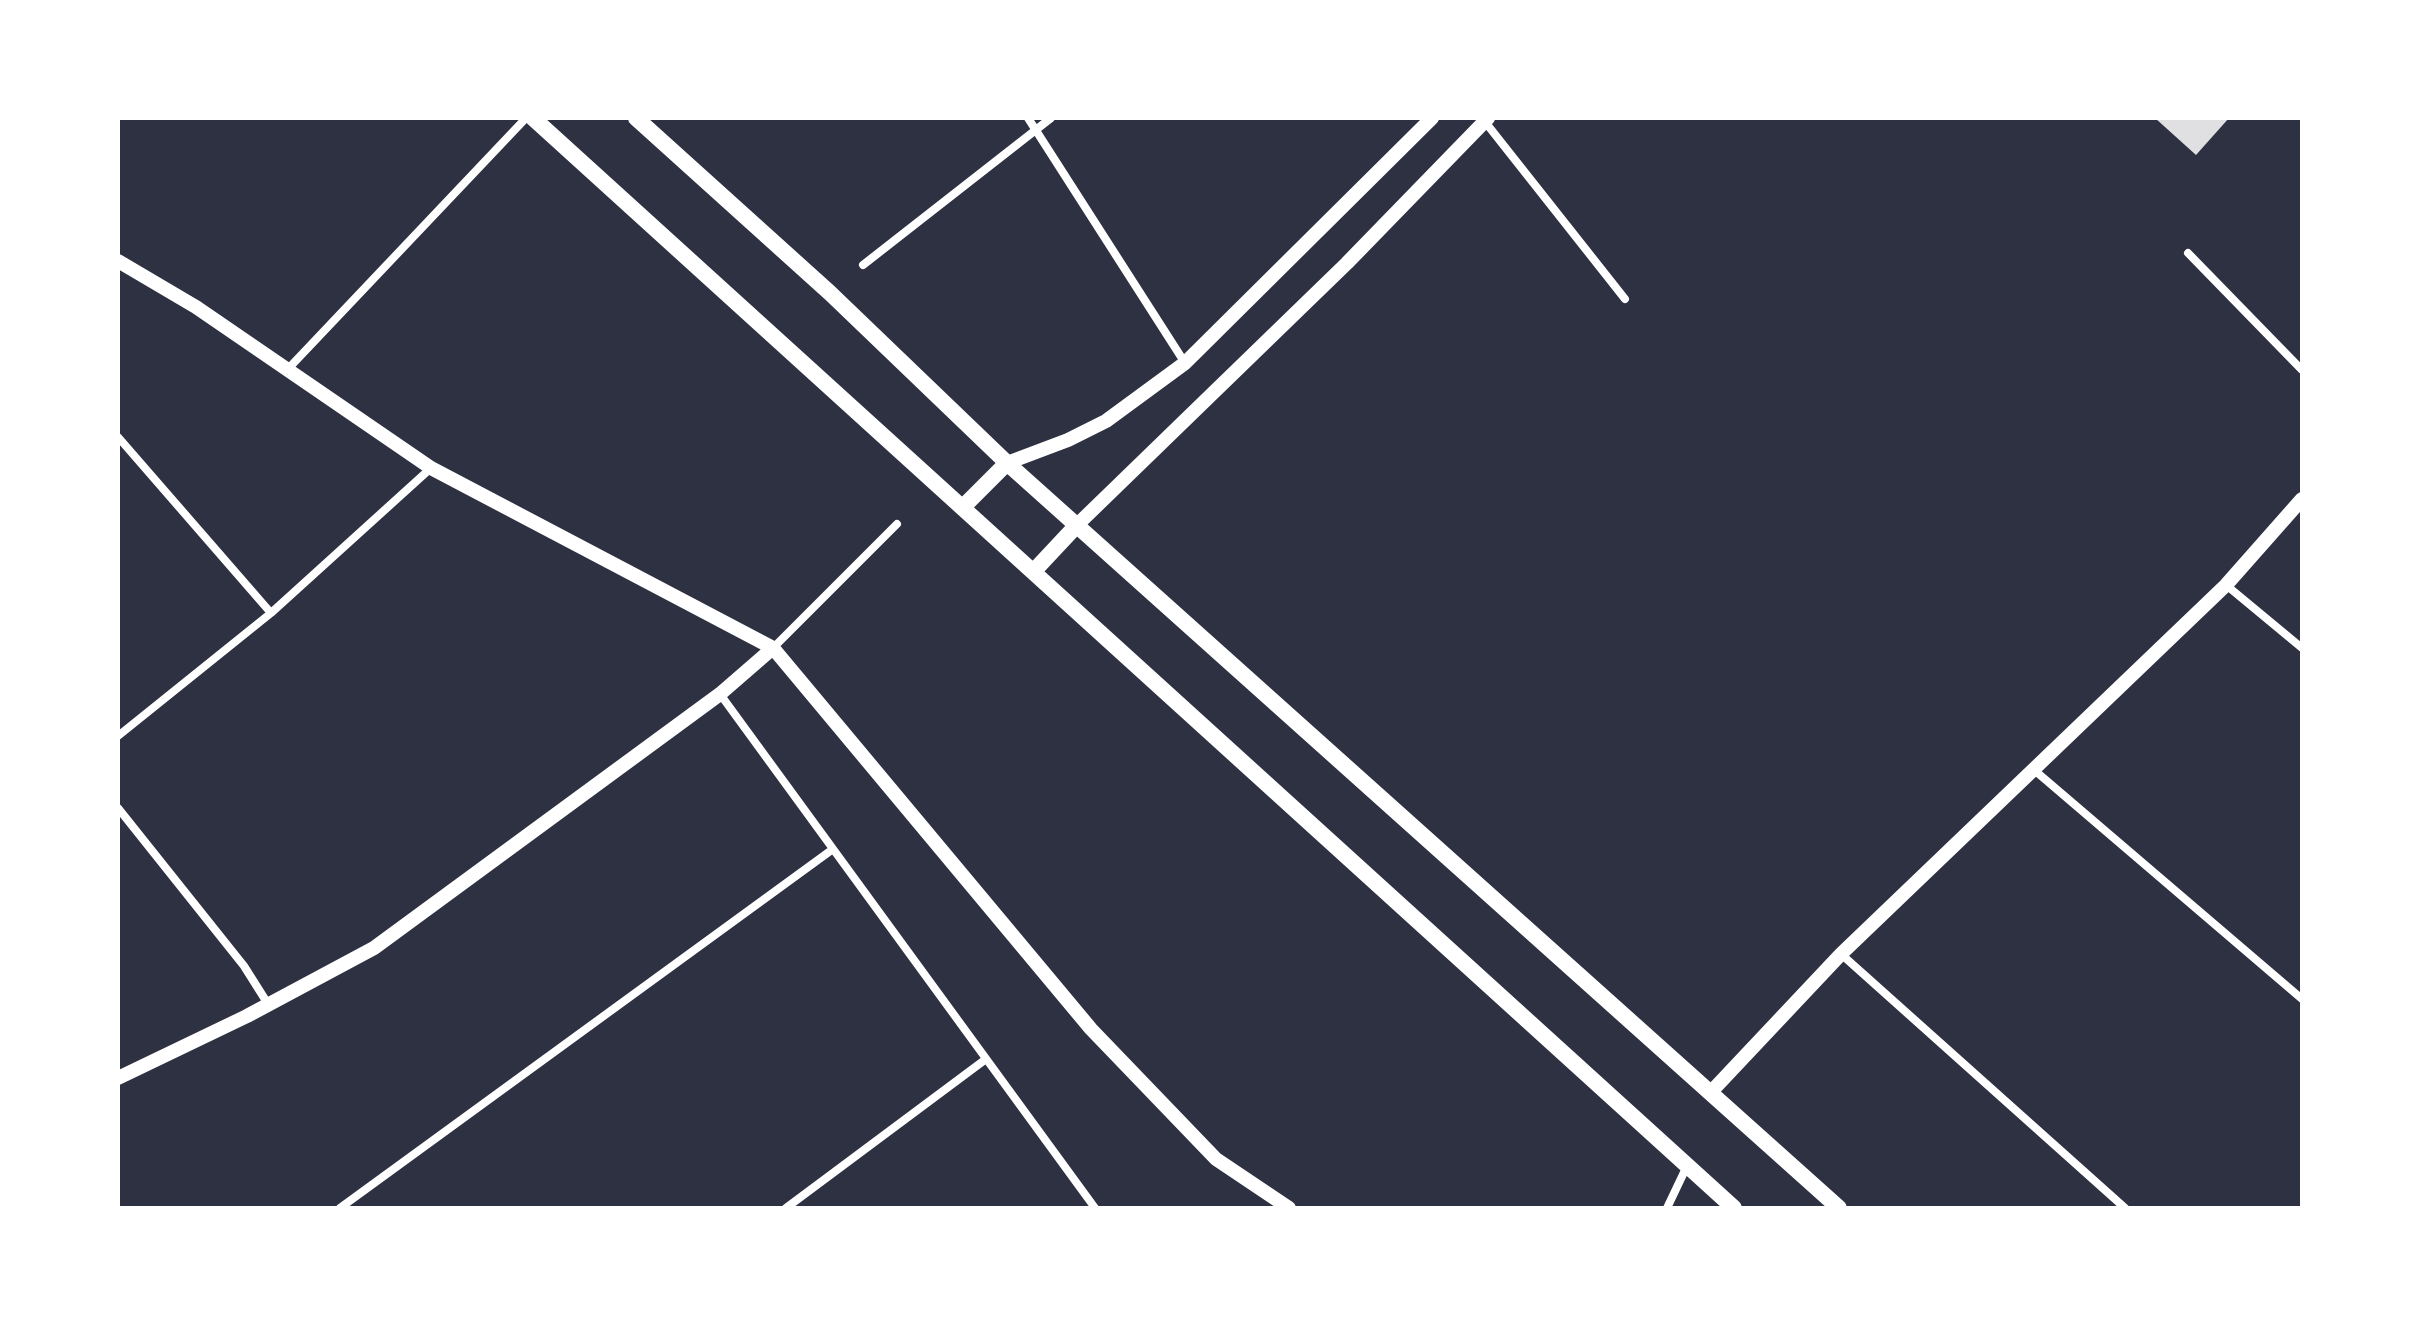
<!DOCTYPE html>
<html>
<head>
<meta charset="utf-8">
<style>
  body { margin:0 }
  #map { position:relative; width:2420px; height:1326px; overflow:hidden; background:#2d3142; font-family:"Fira Sans Condensed",sans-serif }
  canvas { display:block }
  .frame { position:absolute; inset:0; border:120px solid #fff; pointer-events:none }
</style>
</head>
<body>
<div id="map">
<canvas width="2420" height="1326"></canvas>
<div class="frame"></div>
</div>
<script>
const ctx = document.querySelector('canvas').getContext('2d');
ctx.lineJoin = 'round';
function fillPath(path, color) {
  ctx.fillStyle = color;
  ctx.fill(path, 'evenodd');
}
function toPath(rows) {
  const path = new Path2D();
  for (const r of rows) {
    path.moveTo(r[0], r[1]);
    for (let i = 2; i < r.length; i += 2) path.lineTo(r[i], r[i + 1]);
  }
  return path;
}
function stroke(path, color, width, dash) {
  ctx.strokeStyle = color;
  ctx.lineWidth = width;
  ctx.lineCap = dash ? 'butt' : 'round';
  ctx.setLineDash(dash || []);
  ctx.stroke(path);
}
fillPath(toPath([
  [2155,118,2229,118,2196,155]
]), '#e0e0e3');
stroke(toPath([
  [1028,118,1185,363],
  [1482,118,1625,299],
  [2188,253,2302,370],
  [863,265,1051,118],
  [287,370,526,118],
  [118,437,271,613],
  [2226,585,2302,648],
  [773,648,897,524],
  [720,694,1095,1208],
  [118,736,271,613,431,468],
  [2033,769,2302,999],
  [118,808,244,966,268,1004],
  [1841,954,2125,1208],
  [340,1208,833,849],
  [786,1208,986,1059],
  [1667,1208,1687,1166]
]), '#fff', 8);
stroke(toPath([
  [118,261,196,307,431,468,773,648,1091,1029,1216,1159,1289,1208],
  [1007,463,1068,440,1106,421,1185,363,1432,118],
  [1077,525,1347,263,1488,118],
  [118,1078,247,1016,374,948,720,694,773,648],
  [1711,1092,1841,954,2226,585,2302,499]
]), '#fff', 14);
stroke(toPath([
  [533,118,1734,1208],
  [636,118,830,293,1007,463,1839,1208],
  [963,507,1007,463],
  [1033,572,1077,525]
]), '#fff', 16);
</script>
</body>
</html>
